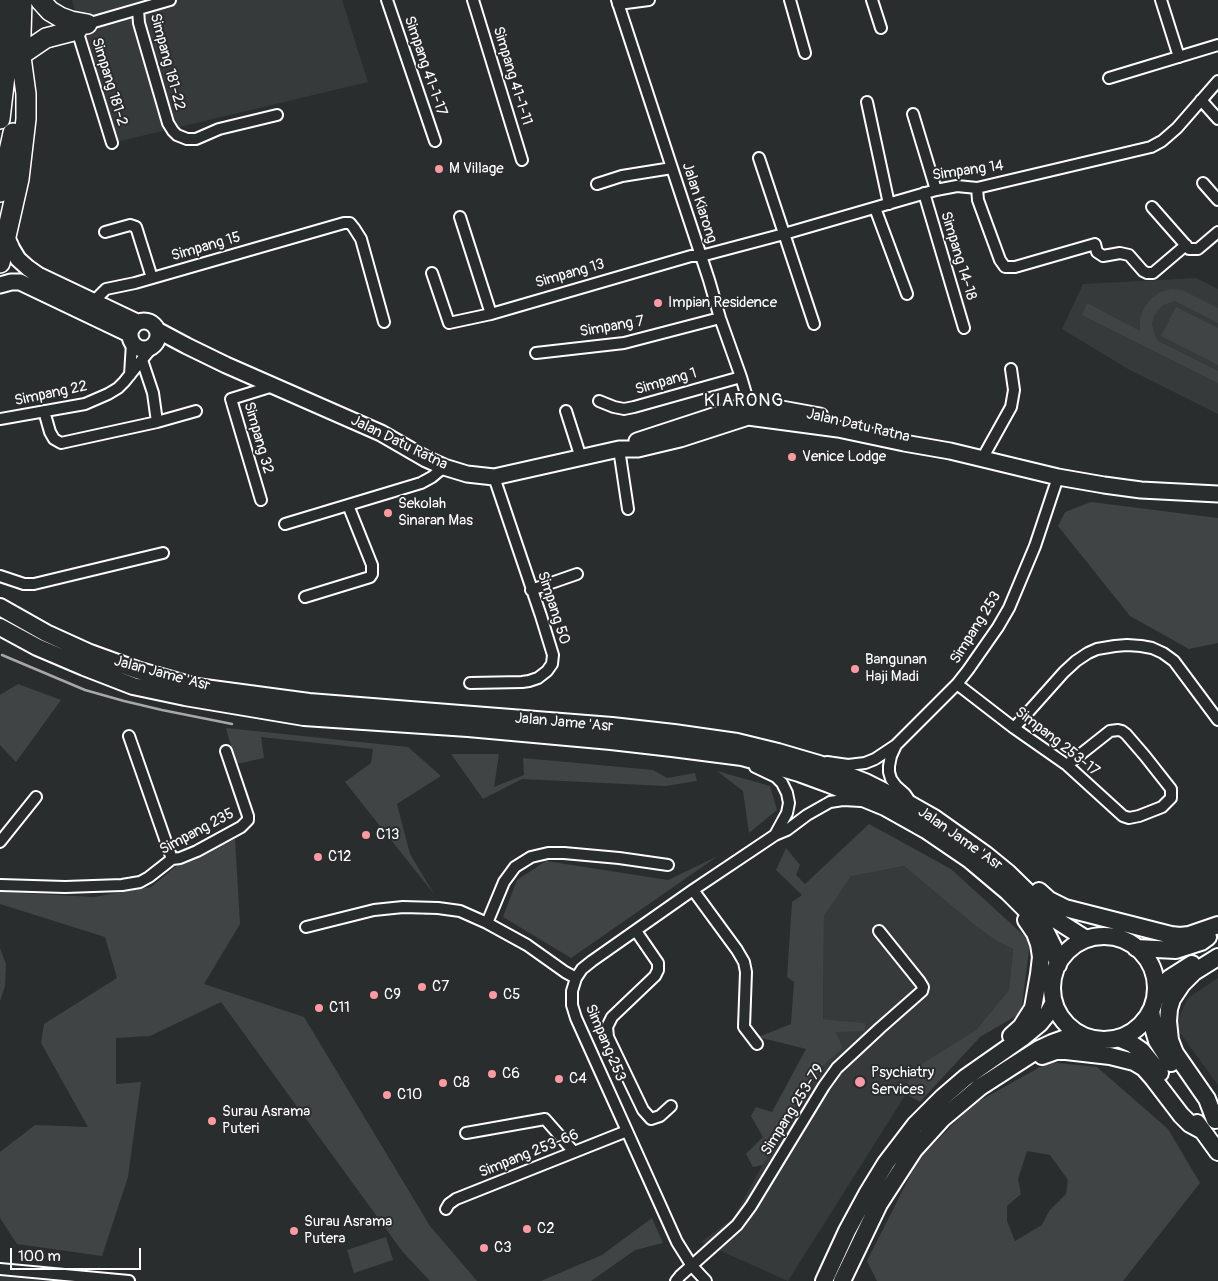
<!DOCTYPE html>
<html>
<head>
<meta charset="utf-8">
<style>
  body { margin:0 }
  #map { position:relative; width:1218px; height:1281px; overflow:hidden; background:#2a2d2e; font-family:Pangolin,sans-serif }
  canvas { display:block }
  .scale { position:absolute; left:10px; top:1248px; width:131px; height:22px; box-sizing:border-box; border:2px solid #fff; border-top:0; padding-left:6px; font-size:15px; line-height:18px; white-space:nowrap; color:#fff; -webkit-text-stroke:4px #2a2d2e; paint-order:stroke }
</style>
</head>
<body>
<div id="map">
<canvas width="1218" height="1281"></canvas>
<div class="scale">100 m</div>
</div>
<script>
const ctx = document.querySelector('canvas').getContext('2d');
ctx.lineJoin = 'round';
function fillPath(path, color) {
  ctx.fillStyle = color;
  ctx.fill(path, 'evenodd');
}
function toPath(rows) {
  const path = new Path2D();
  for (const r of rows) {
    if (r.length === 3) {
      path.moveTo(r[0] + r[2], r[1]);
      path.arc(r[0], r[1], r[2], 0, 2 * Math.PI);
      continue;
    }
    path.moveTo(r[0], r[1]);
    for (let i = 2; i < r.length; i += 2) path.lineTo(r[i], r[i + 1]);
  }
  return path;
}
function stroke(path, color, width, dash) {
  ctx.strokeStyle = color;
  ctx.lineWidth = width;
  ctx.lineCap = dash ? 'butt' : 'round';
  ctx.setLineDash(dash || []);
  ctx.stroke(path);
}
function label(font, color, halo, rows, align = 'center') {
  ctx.font = font + ' Pangolin,sans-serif';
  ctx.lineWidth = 4;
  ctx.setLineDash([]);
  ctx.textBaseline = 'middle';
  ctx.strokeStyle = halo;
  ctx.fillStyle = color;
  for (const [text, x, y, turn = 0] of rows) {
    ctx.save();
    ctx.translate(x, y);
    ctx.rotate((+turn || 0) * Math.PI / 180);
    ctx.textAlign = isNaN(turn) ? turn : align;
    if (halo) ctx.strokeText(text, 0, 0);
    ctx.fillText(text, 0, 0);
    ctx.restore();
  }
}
fillPath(toPath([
  [72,0,342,0,368,82,112,143],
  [1196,278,1218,289,1218,414,1128,369,1062,329,1083,284],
  [904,866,977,927,998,942,1013,949,1009,990,976,1030,910,1071,906,1094,788,1281,701,1242,733,1218,799,1100,823,1066,843,1048,836,1032,865,1023,823,1019,824,916,851,875],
  [1218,978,1218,1085,1175,1026,1188,998],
  [0,1276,47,1281,0,1281]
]), '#373a3b');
fillPath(toPath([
  [1171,289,1182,290,1218,308,1218,323,1175,301,1163,305,1158,310,1154,316,1152,324,1154,333,1158,341,1218,371,1218,383,1082,315,1087,303,1140,331,1140,319,1144,308,1151,299,1160,292],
  [1176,307,1218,328,1218,365,1161,336],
  [1091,502,1218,518,1218,643,1189,649,1130,616,1058,526,1065,512],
  [18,684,61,700,16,762,0,745,0,695],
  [226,728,408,747,441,776,397,804,410,854,434,894,345,782,371,763,373,749,261,737,264,758,236,764],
  [451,754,499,754,494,787,524,775,523,758,653,770,667,778,695,773,697,781,666,786,522,779,483,799],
  [717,771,770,786,777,810,749,833,743,791],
  [869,824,951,869,1030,941,1021,1013,980,1037,920,1102,906,1094,910,1071,976,1030,1009,990,1013,949,998,942,977,927,904,866,851,876,824,916,823,1019,865,1023,865,1031,836,1032,843,1048,823,1066,799,1100,763,1165,753,1167,746,1154,763,1137,751,1116,756,1107,772,1112,806,1049,758,1037,791,1024,794,982,787,977,792,902,802,895,776,870,786,848,800,865,796,875,805,884],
  [235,839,240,924,204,984,304,1017,430,1226,477,1281,430,1281,402,1251,221,1002,150,1036,116,1038,116,1084,141,1082,128,1177,102,1256,17,1244,0,1218,0,1152,35,1125,88,1127,41,1043,44,1024,117,978,105,937,0,904,0,892,94,897,151,887,180,863],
  [718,856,571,958,503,917,517,880,546,861,668,880],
  [0,948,6,964,5,986,0,1001],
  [1049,1062,1097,1067,1168,1129,1200,1183,1123,1281,877,1281,867,1261,918,1160,972,1105],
  [1027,1151,1050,1155,1068,1180,1066,1194,1049,1211,1042,1225,1015,1241,1007,1221,1007,1206,1021,1194,1018,1179],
  [652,1218,663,1243,635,1250,591,1281,541,1281,602,1255],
  [386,1237,393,1260,354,1273,347,1250]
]), '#414445');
stroke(toPath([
  [2,655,85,690,124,701,162,710,232,724]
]), '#a6a7a7', 2.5);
const street = toPath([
  [387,0,435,141],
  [473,0,522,160],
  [617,0,672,168,709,280,720,318,741,377,746,394,748,411],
  [790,0,805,53],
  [872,0,881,28],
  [1161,0,1179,57],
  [618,4,649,0],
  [138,10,139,23,168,123,173,131,177,135,187,139,196,139,219,129,277,115],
  [1109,78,1218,45],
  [1201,100,1218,119],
  [867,102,889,204],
  [913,114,936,190],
  [112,143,77,30,87,24,170,0],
  [759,158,814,324],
  [1203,183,1218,200],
  [597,184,622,176,672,168],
  [977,188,978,200,1000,260,1005,267,1015,267,1095,244,1097,252,1103,256,1120,253,1129,255,1143,271,1147,273,1153,273,1186,245],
  [924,193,964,328],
  [1152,207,1189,249,1198,249,1218,232],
  [875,208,907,294],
  [460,217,491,314],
  [105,232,130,225,136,227,137,230,152,278],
  [432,273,449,323,491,314,691,256,701,256,784,234,936,190,957,186,977,188,1151,147,1162,141,1177,128,1218,81],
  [91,307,98,297,106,289,135,283,344,223,350,223,354,228,361,239,384,322],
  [536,353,624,343,720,318],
  [142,360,153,393,157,422],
  [130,375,132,343],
  [599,401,614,407,624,409,634,407,741,377],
  [44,411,50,432,54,439,61,443,157,422,196,411],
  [566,411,581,458],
  [0,419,85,404,108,394,118,388,124,382,153,346],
  [619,449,628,509],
  [982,459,1011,407,1014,390,1011,369],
  [261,500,231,399,273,386],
  [285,524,421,483,432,477,444,467],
  [0,576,24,584,34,584,163,553],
  [531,590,577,574],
  [305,597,367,578,370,577,372,574,372,565,348,505],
  [470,683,522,682,529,681,538,678,547,671,552,664,553,655,541,616,494,477],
  [957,684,1014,728,1067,765,1123,816,1129,818,1139,816,1162,807,1171,798,1171,789,1145,756,1126,734,1122,731,1118,730,1110,731,1067,765],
  [1014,728,1064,672,1076,661,1088,653,1097,649,1115,646,1127,645,1141,646,1152,648,1163,653,1174,661,1218,720],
  [129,736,172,859],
  [896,745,891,756,889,766,889,772,891,779,896,786,905,794,909,800],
  [827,762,848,765,865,763,875,759,896,745,957,684,968,670,998,627,1009,608,1035,546,1058,477],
  [755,767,776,777,782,783,787,793,789,803,787,813,775,835],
  [0,842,36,797],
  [0,885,65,887,122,885,140,882,149,877,172,859,180,858,197,851,241,827,248,820,248,816,226,751],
  [693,890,737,950,744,962,746,972,744,1027,757,1044],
  [487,923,504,882,515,867,531,857,548,853,564,853,619,858,668,865],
  [306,927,374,910,403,907,438,908,460,911,487,923,527,945,565,972,576,978],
  [636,931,658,963,658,970,655,976,612,1017,607,1027,608,1037,643,1110,651,1119,660,1116,671,1106],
  [466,1133,545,1119,574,1152],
  [446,1209,449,1204,456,1199,627,1131],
  [0,1269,129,1281],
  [676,1281,680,1276,737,1225,751,1206,824,1086,837,1068,880,1028,922,991,923,987,920,982,879,931],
  [706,1281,692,1266,677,1242,627,1131,576,1018,572,1005,572,991,576,978,582,969,592,961,693,890,775,835,787,830,807,815,830,802,843,800,861,801]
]);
const secondary = toPath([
  [6,236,12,249,18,259,28,268,38,275,137,322],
  [0,285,11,282,20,282,129,334],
  [144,335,14],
  [157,330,187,346,226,365,381,433,426,459,444,467,467,474,494,477,619,449,638,449,680,439,748,417,838,429,904,443,950,451,1058,477,1104,485,1141,490,1218,494],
  [637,441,747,405,765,406,820,416]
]);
const primary = toPath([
  [0,607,46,633,90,653,137,670,197,687,309,702,612,726,674,733,737,742,778,752,819,764,865,782,911,805,934,818,986,855,1008,873,1056,920,1086,939],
  [0,627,37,647,84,667,133,686,185,697,304,717,468,728,611,741,672,748,742,757,775,766,799,773,829,784,885,807,926,830,970,860,1008,892,1044,928,1054,948,1058,965],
  [1039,891,1049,900,1065,908,1171,935,1180,936,1189,935,1218,925],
  [1104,988,52],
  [1136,948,1176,950,1201,942,1208,937],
  [1155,1000,1163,985,1170,978,1192,964],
  [1151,1010,1154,1031,1157,1041,1171,1063],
  [1011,1036,1021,1027,1033,1008,1039,974,1041,957,1039,944,1035,933,1026,920],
  [1118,1038,1132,1044,1142,1051,1160,1073],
  [1042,1056,1056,1051,1066,1051,1110,1056,1134,1062,1144,1068,1152,1077,1181,1115,1190,1124,1203,1131],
  [1215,1120,1207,1099,1175,1053,1170,1040,1168,1021,1169,1009,1172,999,1182,984,1194,972,1218,957],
  [1197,1123,1218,1152],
  [824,1281,847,1231,867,1194,886,1163,915,1125,943,1097,965,1078,1022,1038,1040,1023,1048,1013,1054,1002],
  [842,1281,879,1204,901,1170,914,1150,943,1118,980,1087,1039,1049,1052,1043,1066,1038,1088,1038]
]);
const highway = toPath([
  [40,0,50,11,60,17,71,21,87,24],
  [21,55,46,38,77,30],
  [20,69,22,0],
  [0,119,6,67,7,0],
  [0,192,13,133],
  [0,263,19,179,26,119,26,94,21,57]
]);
stroke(street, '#fff', 14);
stroke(secondary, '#fff', 19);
stroke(primary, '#fff', 20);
stroke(highway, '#fff', 22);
stroke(street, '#2a2d2e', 10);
stroke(secondary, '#2a2d2e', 15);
stroke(primary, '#2a2d2e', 16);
stroke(highway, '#2a2d2e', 19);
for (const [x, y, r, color] of [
  [439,169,5,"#ff9aa2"],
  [658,303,5,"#ff9aa2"],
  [792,457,5,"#ff9aa2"],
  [388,513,5,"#ff9aa2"],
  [855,669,5,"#ff9aa2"],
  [366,835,5,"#ff9aa2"],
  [318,857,5,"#ff9aa2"],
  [422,987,5,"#ff9aa2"],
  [374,995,5,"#ff9aa2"],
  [493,995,5,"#ff9aa2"],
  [319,1008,5,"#ff9aa2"],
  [492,1074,5,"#ff9aa2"],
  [559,1079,5,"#ff9aa2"],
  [860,1082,6,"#ff9aa2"],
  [443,1083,5,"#ff9aa2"],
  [387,1095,5,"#ff9aa2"],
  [212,1121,5,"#ff9aa2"],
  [527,1229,5,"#ff9aa2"],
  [294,1231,5,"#ff9aa2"],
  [484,1248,5,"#ff9aa2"]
]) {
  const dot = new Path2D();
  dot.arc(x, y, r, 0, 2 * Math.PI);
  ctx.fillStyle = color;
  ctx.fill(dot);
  stroke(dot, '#2a2d2e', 2);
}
label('15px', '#fff', '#2a2d2e', [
  ["Simpang 181-22",167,62,75],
  ["Simpang 41-1-17",425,66,71],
  ["Simpang 41-1-11",512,76,73],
  ["Simpang 181-2",109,82,73],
  ["Simpang 14",968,171,-8],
  ["Jalan Kiarong",699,203,72],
  ["Simpang 15",206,247,-16],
  ["Simpang 14-18",958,256,73],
  ["Simpang 13",570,274,-16],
  ["Simpang 7",612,327,-10],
  ["Simpang 1",666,382,-16],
  ["Simpang 22",51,394,-12],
  ["Jalan Datu Ratna",858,426,13],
  ["Simpang 32",258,438,74],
  ["Jalan Datu Ratna",399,443,26],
  ["Simpang 50",553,608,72],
  ["Simpang 253",976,628,-58],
  ["Jalan Jame 'Asr",162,674,15],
  ["Jalan Jame 'Asr",564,723,5],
  ["Simpang 253-17",1057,742,38],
  ["Simpang 235",197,832,-28],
  ["Jalan Jame 'Asr",960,839,35],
  ["Simpang 253",605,1043,67],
  ["Simpang 253-79",793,1110,-58],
  ["Simpang 253-66",529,1154,-22]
]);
label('15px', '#fff', '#2a2d2e', [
  ["M Village",449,169],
  ["Impian Residence",668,303],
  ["Venice Lodge",802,457],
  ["Sekolah",398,504],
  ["Sinaran Mas",398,521],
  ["Bangunan",865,660],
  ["Haji Madi",865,677],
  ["C13",376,835],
  ["C12",328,857],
  ["C7",432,987],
  ["C9",384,995],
  ["C5",503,995],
  ["C11",329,1008],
  ["Psychiatry",871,1073],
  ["Services",871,1090],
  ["C6",502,1074],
  ["C4",569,1079],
  ["C8",453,1083],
  ["C10",397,1095],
  ["Surau Asrama",222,1112],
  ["Puteri",222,1129],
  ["Surau Asrama",304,1222],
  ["Putera",304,1239],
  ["C2",537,1229],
  ["C3",494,1248]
], 'left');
ctx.letterSpacing = '1px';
label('18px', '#fff', '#2a2d2e', [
  ["KIARONG",744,401]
]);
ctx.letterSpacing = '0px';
</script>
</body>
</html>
